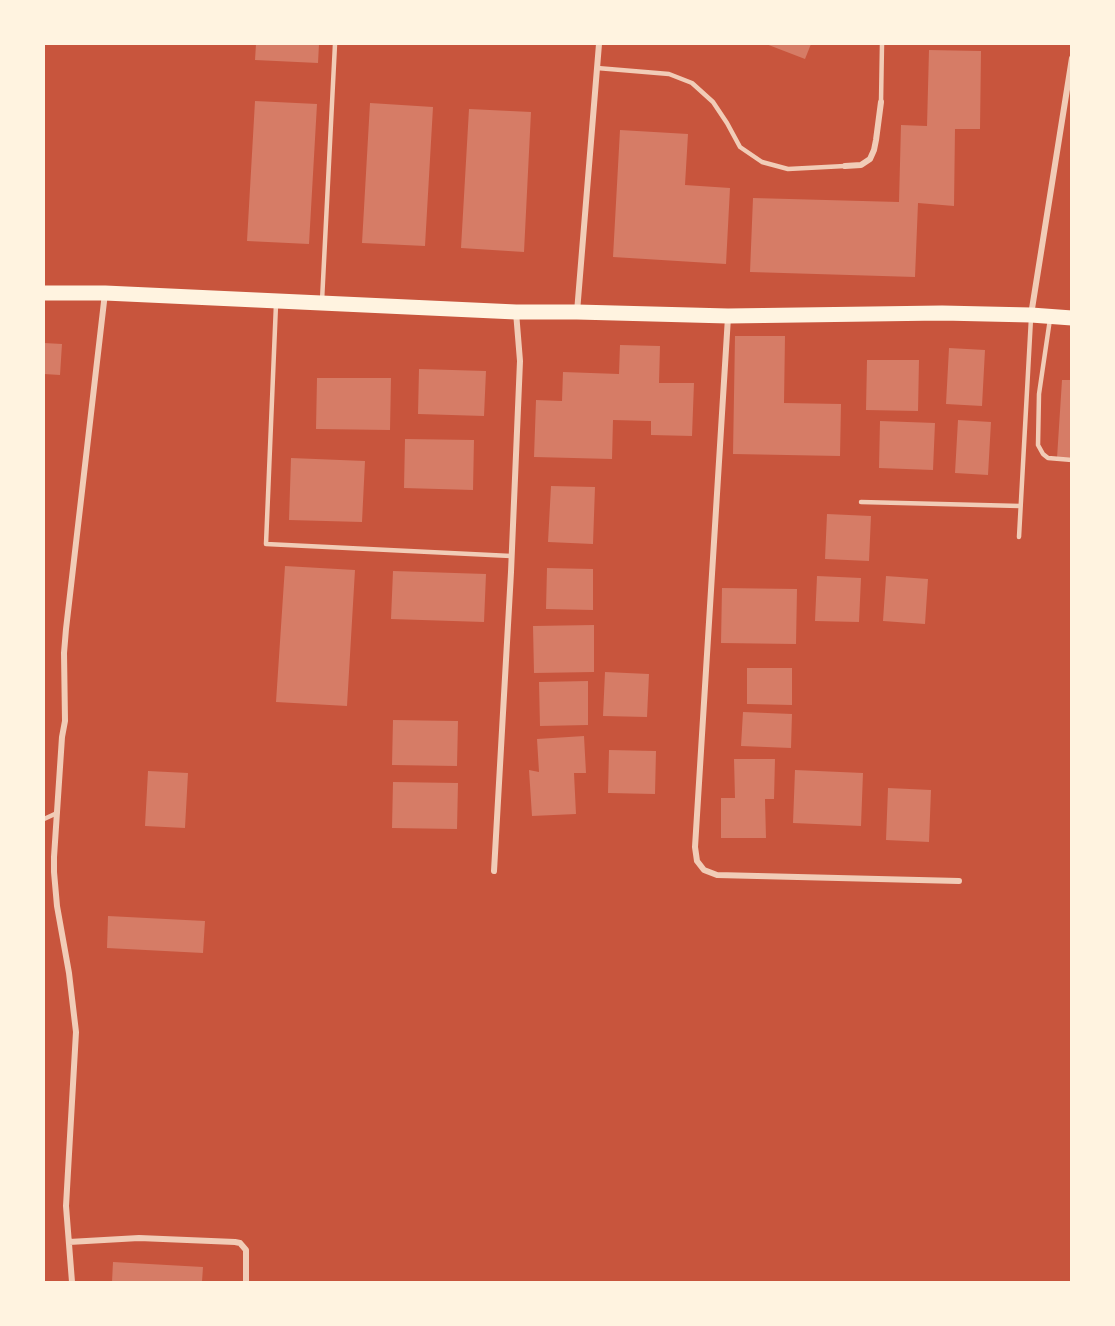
<!DOCTYPE html>
<html>
<head>
<meta charset="utf-8">
<style>
  body { margin:0 }
  #map { position:relative; width:1115px; height:1326px; overflow:hidden; background:#c8553d; font-family:Overpass,sans-serif }
  canvas { display:block }
  .frame { position:absolute; inset:0; border:45px solid #fff3e0; pointer-events:none }
</style>
</head>
<body>
<div id="map">
<canvas width="1115" height="1326"></canvas>
<div class="frame"></div>
</div>
<script>
const ctx = document.querySelector('canvas').getContext('2d');
ctx.lineJoin = 'round';
function fillPath(path, color) {
  ctx.fillStyle = color;
  ctx.fill(path, 'evenodd');
}
function toPath(rows) {
  const path = new Path2D();
  for (const r of rows) {
    path.moveTo(r[0], r[1]);
    for (let i = 2; i < r.length; i += 2) path.lineTo(r[i], r[i + 1]);
  }
  return path;
}
function stroke(path, color, width, dash) {
  ctx.strokeStyle = color;
  ctx.lineWidth = width;
  ctx.lineCap = dash ? 'butt' : 'round';
  ctx.setLineDash(dash || []);
  ctx.stroke(path);
}
fillPath(toPath([
  [256,44,319,44,318,63,255,60],
  [766,44,811,44,805,59],
  [929,50,981,51,980,129,955,129,954,206,918,203,915,277,750,272,753,198,899,202,901,125,927,126],
  [255,101,317,104,309,244,247,241],
  [370,103,433,107,425,246,362,243],
  [469,109,531,112,524,252,461,248],
  [620,130,688,134,685,185,730,188,726,264,613,257],
  [735,336,785,336,784,403,841,404,840,456,733,454],
  [44,343,62,344,60,375,44,374],
  [620,345,660,346,659,383,694,383,692,436,651,435,651,421,613,420,612,459,534,457,536,400,562,401,563,372,619,374],
  [949,348,985,350,982,406,946,404],
  [867,360,919,360,918,411,866,410],
  [419,369,486,371,484,416,418,414],
  [317,378,391,378,390,430,316,429],
  [1062,380,1072,380,1072,458,1057,458],
  [958,420,991,422,988,475,955,473],
  [880,421,935,423,933,470,879,468],
  [405,439,474,440,473,490,404,488],
  [291,458,365,461,362,522,289,520],
  [551,486,595,487,593,544,548,542],
  [827,514,871,516,869,561,825,559],
  [285,566,355,570,347,706,276,702],
  [547,568,593,569,593,610,546,609],
  [393,571,486,574,484,622,391,619],
  [817,576,861,578,859,622,815,621],
  [886,576,928,579,925,624,883,621],
  [722,588,797,589,796,644,721,643],
  [594,625,594,672,534,673,533,626],
  [747,668,792,668,792,705,747,704],
  [605,672,649,674,647,717,603,716],
  [588,681,588,725,540,726,539,682],
  [743,712,792,714,791,748,741,746],
  [393,720,458,721,457,766,392,765],
  [584,736,586,773,574,773,576,814,532,816,529,770,539,772,537,739],
  [609,750,656,751,655,794,608,793],
  [734,759,775,759,774,799,765,799,766,838,721,838,721,798,735,798],
  [795,770,863,773,861,826,793,823],
  [148,771,188,773,185,828,145,826],
  [393,782,458,783,457,829,392,828],
  [888,788,931,790,929,842,886,840],
  [108,916,205,921,203,953,107,948],
  [113,1262,203,1267,202,1282,112,1282]
]), '#d67c66');
stroke(toPath([
  [597,68,669,74,692,83,713,102,727,123,740,147,762,162,788,169,845,166],
  [881,102,882,44],
  [322,301,335,44],
  [276,304,266,544,511,556],
  [1050,319,1039,394,1038,445,1043,454,1048,458,1072,460],
  [861,502,1020,506],
  [1019,537,1031,318],
  [44,819,57,813]
]), '#f1ccb7', 4.5);
stroke(toPath([
  [845,166,861,165,870,159,874,150,876,140,881,102],
  [577,312,599,44],
  [1031,315,1072,58],
  [728,317,695,847,697,861,704,870,717,875,959,881],
  [494,871,511,572,520,361,516,312],
  [69,1242,139,1238,235,1242,240,1243,246,1250,246,1282],
  [72,1282,66,1206,76,1032,69,973,57,906,54,872,54,857,62,737,65,721,64,653,66,629,105,293]
]), '#f1ccb7', 6);
stroke(toPath([
  [44,293,105,293,516,312,577,312,728,316,942,313,1031,315,1072,318]
]), '#fff3e0', 15);
</script>
</body>
</html>
